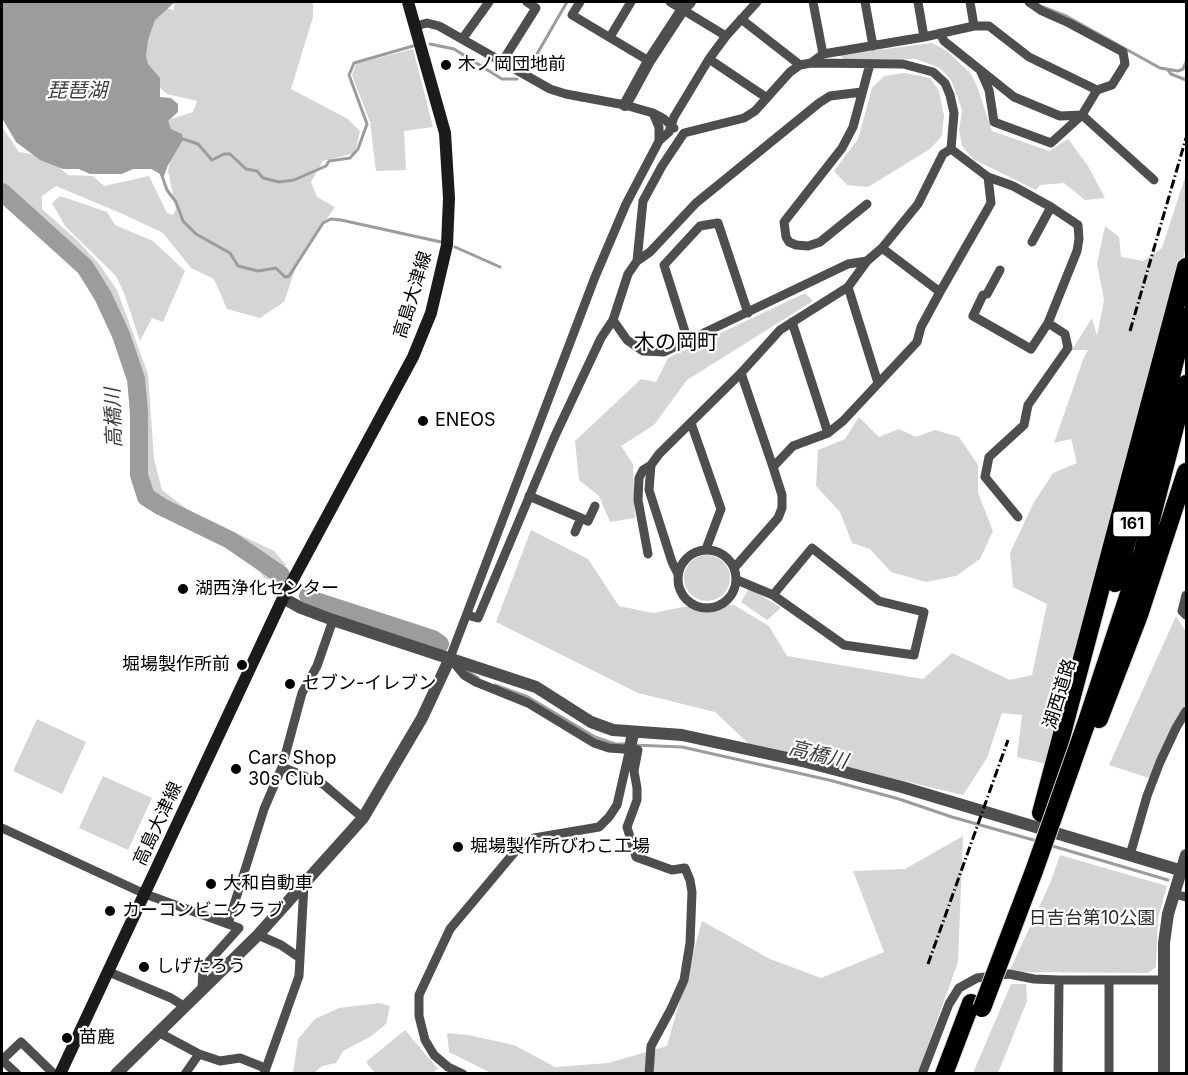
<!DOCTYPE html>
<html>
<head>
<meta charset="utf-8">
<style>
  body { margin:0 }
  #map { position:relative; width:1188px; height:1075px; overflow:hidden; background:#fff; font-family:Inter,sans-serif }
  canvas { display:block }
  .frame { position:absolute; inset:0; border:3px solid #000; pointer-events:none }
</style>
</head>
<body>
<div id="map">
<canvas width="1188" height="1075"></canvas>
<div class="frame"></div>
</div>
<script>
const ctx = document.querySelector('canvas').getContext('2d');
ctx.lineJoin = 'round';
function fillPath(path, color) {
  ctx.fillStyle = color;
  ctx.fill(path, 'evenodd');
}
function toPath(rows) {
  const path = new Path2D();
  for (const r of rows) {
    if (r.length === 3) {
      path.moveTo(r[0] + r[2], r[1]);
      path.arc(r[0], r[1], r[2], 0, 2 * Math.PI);
      continue;
    }
    path.moveTo(r[0], r[1]);
    for (let i = 2; i < r.length; i += 2) path.lineTo(r[i], r[i + 1]);
  }
  return path;
}
function stroke(path, color, width, dash) {
  ctx.strokeStyle = color;
  ctx.lineWidth = width;
  ctx.lineCap = dash ? 'butt' : 'round';
  ctx.setLineDash(dash || []);
  ctx.stroke(path);
}
function label(font, color, halo, rows, align = 'center') {
  ctx.font = font + ' Inter,"Noto Sans JP",sans-serif';
  ctx.lineWidth = 4.5;
  ctx.setLineDash([]);
  ctx.textBaseline = 'middle';
  ctx.strokeStyle = halo;
  ctx.fillStyle = color;
  for (const [text, x, y, turn = 0] of rows) {
    ctx.save();
    ctx.translate(x, y);
    ctx.rotate((+turn || 0) * Math.PI / 180);
    ctx.textAlign = isNaN(turn) ? turn : align;
    if (halo) ctx.strokeText(text, 0, 0);
    ctx.fillText(text, 0, 0);
    ctx.restore();
  }
}
fillPath(toPath([
  [174,2,313,2,313,17,291,89,348,119,360,131,355,153,323,161,311,182,317,197,335,207,298,261,284,302,260,318,227,309,214,279,191,268,163,233,125,215,56,186,42,196,42,209,77,240,99,264,117,290,148,374,154,459,162,490,188,510,274,551,286,565,276,582,264,578,255,564,142,499,132,467,128,376,93,286,24,218,2,203,2,127,19,152,47,157,68,175,93,176,104,186,149,176,167,213,173,215,176,209,168,171,172,149,165,133,168,120,193,112,197,101,167,94,123,56,155,5,174,10],
  [932,43,947,51,971,74,977,86,992,131,1049,151,1068,139,1088,166,1105,198,1085,200,1064,183,1040,185,1036,190,973,159,962,146,959,130,962,111,958,98,951,80,940,68,916,59,844,59,839,55],
  [413,49,433,127,404,131,406,170,376,171,370,122,352,75,356,64],
  [905,73,930,78,939,91,944,116,942,136,930,149,868,187,847,185,834,171,858,139,872,88,884,76],
  [1186,174,1186,248,1046,764,1017,757,1022,715,1002,713,987,758,963,795,749,744,715,712,638,693,496,622,531,530,588,559,619,606,653,613,683,607,734,605,769,626,787,656,923,679,952,653,1010,680,1032,675,1047,604,1013,587,1010,553,1033,504,1053,473,1077,463,1071,439,1054,443,1084,357,1088,350,1072,350,1092,318,1097,336,1104,300,1097,264,1105,226,1119,237,1121,257,1143,261,1162,248],
  [60,196,107,212,115,225,153,241,185,271,163,322,152,318,140,341,124,293,116,276,65,226,52,203],
  [805,293,813,301,687,380,654,425,621,446,633,464,635,518,610,522,599,496,579,480,575,441,641,379,656,382,668,358],
  [859,417,879,437,899,429,916,437,935,430,959,437,978,465,978,493,993,531,980,559,956,576,926,582,891,572,870,549,852,543,840,512,816,486,818,450,845,439],
  [707,578,23],
  [749,588,781,608,767,620,741,602],
  [1176,616,1186,632,1186,704,1178,716,1149,778,1109,765],
  [37,719,86,742,62,794,13,771],
  [103,776,152,798,128,850,79,828],
  [963,836,958,962,918,1073,491,1073,449,1052,447,1033,468,1035,514,1045,555,1067,608,1063,667,1046,702,921,770,959,821,978,884,952,853,871,905,869],
  [1060,855,1167,886,1158,918,1156,967,1148,973,1009,972,1051,881],
  [1011,984,1026,984,1027,1001,998,1073,973,1073],
  [379,1003,390,1006,386,1024,370,1037,343,1051,336,1063,322,1066,314,1073,293,1073,298,1039,315,1019,339,1008],
  [405,1030,438,1069,432,1073,375,1073,366,1062]
]), '#d5d5d5');
fillPath(toPath([
  [2,2,175,2,155,20,148,40,146,56,148,64,160,78,160,97,171,98,178,104,178,112,168,121,171,129,182,134,183,140,168,165,164,176,151,169,133,169,122,174,90,174,79,169,63,169,40,160,16,142,2,118]
]), '#9c9c9c');
stroke(toPath([
  [1043,7,1066,16,1160,68,1178,71,1183,69,1186,62],
  [430,44,454,49,502,79,517,79],
  [1168,70,1171,74,1186,80],
  [526,73,567,2],
  [183,139,198,144,212,160,224,154,230,154,246,169,257,171,263,178,279,182,294,180,326,166,329,161,350,158,358,149,367,124,349,75,354,63,413,46],
  [161,173,167,190,176,202,183,221,196,234,230,253,238,266,258,271,276,268,285,277,289,276,323,223,331,219,341,220,441,242],
  [455,247,500,267],
  [466,670,478,678],
  [495,685,528,697,595,737,615,744,627,744],
  [633,745,682,747,829,780,899,799,952,817,1037,841],
  [1049,845,1168,880]
]), '#9c9c9c', 3);
stroke(toPath([
  [2,192,85,267,103,296,121,335,136,379,139,412,139,475,146,497,162,507,230,540,281,575],
  [308,596,313,600,433,639,440,644]
]), '#9c9c9c', 18);
const motorway = toPath([
  [1115,583,1154,444,1186,317],
  [1099,719,1139,615,1186,472],
  [1086,724,1143,551,1186,384],
  [1041,813,1186,267],
  [944,1074,971,1003]
]);
stroke(motorway, '#dbdbdb', 20);
stroke(toPath([
  [580,2,572,15,649,61],
  [670,2,726,36],
  [813,2,823,54],
  [865,2,873,46],
  [918,2,924,37],
  [741,19,800,65],
  [416,26,427,23,439,26,550,89,566,94,625,105,653,113,664,119,674,128],
  [974,26,989,26,1029,57,1097,90],
  [940,33,944,41,1014,97,1060,116,1082,115,1097,90,1112,85,1125,64,1123,52,1069,23,1042,11,1029,2],
  [610,37,631,2],
  [463,38,489,2],
  [709,59,767,98],
  [502,62,536,8,527,2],
  [811,63,903,64,933,72,945,83,950,95,954,113,951,149],
  [981,72,989,90,994,122,1051,143,1082,115,1154,180],
  [862,92,830,96,819,103,696,203,650,252,637,261,628,274,613,320,627,340,643,351,664,352,848,264,867,261],
  [653,113,659,127,659,141],
  [951,149,988,177,1013,186,1051,207,1078,225,1079,239,1077,251,1048,323,1065,334,1068,348,1028,405,1024,425,989,457,985,477,1018,517],
  [867,204,820,242,808,246,796,245,789,242,786,237,784,222,842,148,853,127,870,64],
  [1032,242,1051,207],
  [882,248,940,292],
  [637,261,643,201,662,166,684,133,744,118,755,111,790,72,800,65,811,63,823,54,924,37,974,26,970,2],
  [1000,270,987,294,983,295,973,316,1031,349,1048,323],
  [848,287,878,383],
  [792,322,828,433],
  [688,341,664,265,700,226,718,223,748,313],
  [741,373,773,467],
  [691,423,721,509,706,549],
  [529,496,588,521,595,506],
  [575,532,581,518],
  [707,579,29],
  [648,554,638,500,639,478,643,470,651,465],
  [735,567,778,518,782,508,782,495,773,467,793,446,828,433,843,421,917,342,921,327,940,292,991,203,988,177],
  [678,574,672,562,649,490,651,465,659,454,741,373,780,330,848,287,867,261,882,248,918,204,943,154,951,149],
  [737,580,773,595,844,645,914,655,924,612,879,601,812,548,773,595],
  [1186,595,1182,611,1186,615],
  [467,615,478,618,554,438,601,338,613,320],
  [282,767,323,784,363,818],
  [2,828,145,894,239,928,203,968,202,989],
  [1130,855,1147,796,1160,762,1176,728,1186,711],
  [1174,894,1186,897],
  [228,924,264,809,282,767,302,693,317,666,333,620],
  [258,935,281,945,300,958],
  [109,972,171,998,184,1006],
  [158,1032,199,1054,220,1061,240,1058,265,1068],
  [2,1060,21,1042,54,1074],
  [2,1060,17,1074],
  [185,1074,199,1054],
  [264,1074,299,976,304,884],
  [463,1074,448,1067,434,1055,425,1040,419,1016,419,995,450,929,518,848,534,838,599,827,609,817,617,805,630,748],
  [649,1074,651,1046,671,1009,684,980,690,943,692,892,690,880,685,868,672,870,636,857,627,827,637,800,637,788,634,771,638,750,609,748,594,743,528,703,476,682,464,675,450,658,595,277,626,204,659,141,669,132,674,117,709,59,726,36,757,2],
  [922,1074,949,1004,959,988,977,978,1009,974,1034,979,1059,980,1164,980],
  [1058,1074,1059,980],
  [1109,1074,1109,980]
]), '#4e4e4e', 9);
stroke(toPath([
  [625,105,649,61,683,9,690,2],
  [283,598,301,608,333,620,536,687,591,722,613,730,682,735,806,762,902,787,1186,872],
  [630,748,633,733],
  [116,1074,258,935,363,818,422,718,450,658],
  [1164,1074,1164,943,1168,914,1186,855]
]), '#4e4e4e', 12);
stroke(toPath([
  [60,1074,283,598,413,357,431,313,447,245,449,198,445,133,408,2]
]), '#1b1b1b', 12);
stroke(motorway, '#000', 18);
stroke(toPath([
  [1130,331,1186,138],
  [928,964,1008,740]
]), '#000', 3, [9, 3, 1.5, 3]);
const motorwayBridge = toPath([
  [982,1008,1034,871,1086,724]
]);
stroke(motorwayBridge, '#dbdbdb', 20, []);
stroke(motorwayBridge, '#000', 18);
for (const [x, y, r, color] of [
  [446,65,6,"#000"],
  [423,421,6,"#000"],
  [183,589,6,"#000"],
  [242,665,6,"#000"],
  [290,684,6,"#000"],
  [236,769,6,"#000"],
  [458,847,6,"#000"],
  [211,884,6,"#000"],
  [110,911,6,"#000"],
  [144,967,6,"#000"],
  [67,1038,6,"#000"]
]) {
  const dot = new Path2D();
  dot.arc(x, y, r, 0, 2 * Math.PI);
  ctx.fillStyle = color;
  ctx.fill(dot);
  stroke(dot, '#fff', 2);
}
for (const [x, y, w] of [
  [1132,524,39]
]) {
  const box = new Path2D();
  box.roundRect(x - w / 2, y - 13, w, 26, 4.5);
  ctx.fillStyle = '#fff';
  ctx.fill(box);
  stroke(box, '#000', 1.5);
}
label('bold 16px', '#000', null, [
  ["161",1132,524]
]);
label('18px', '#000', '#fff', [
  ["木ノ岡団地前",458,65],
  ["ENEOS",435,421],
  ["湖西浄化センター",195,589],
  ["堀場製作所前",230,665,"right"],
  ["セブン-イレブン",302,684],
  ["Cars Shop",248,759],
  ["30s Club",248,780],
  ["堀場製作所びわこ工場",470,847],
  ["大和自動車",223,884],
  ["カーコンビニクラブ",122,911],
  ["しげたろう",156,967],
  ["苗鹿",79,1038]
], 'left');
label('18px', '#000', '#fff', [
  ["高島大津線",413,295,-73],
  ["湖西道路",1060,694,-73],
  ["高島大津線",158,824,-65]
]);
label('18px', '#2c2c2c', '#fff', [
  ["日吉台第10公園",1092,919]
]);
label('italic 20px', '#3d3d3d', '#fff', [
  ["琵琶湖",77,91],
  ["高橋川",114,418,-92],
  ["高橋川",818,755,14]
]);
label('21px', '#000', '#fff', [
  ["木の岡町",676,343]
]);
</script>
</body>
</html>
